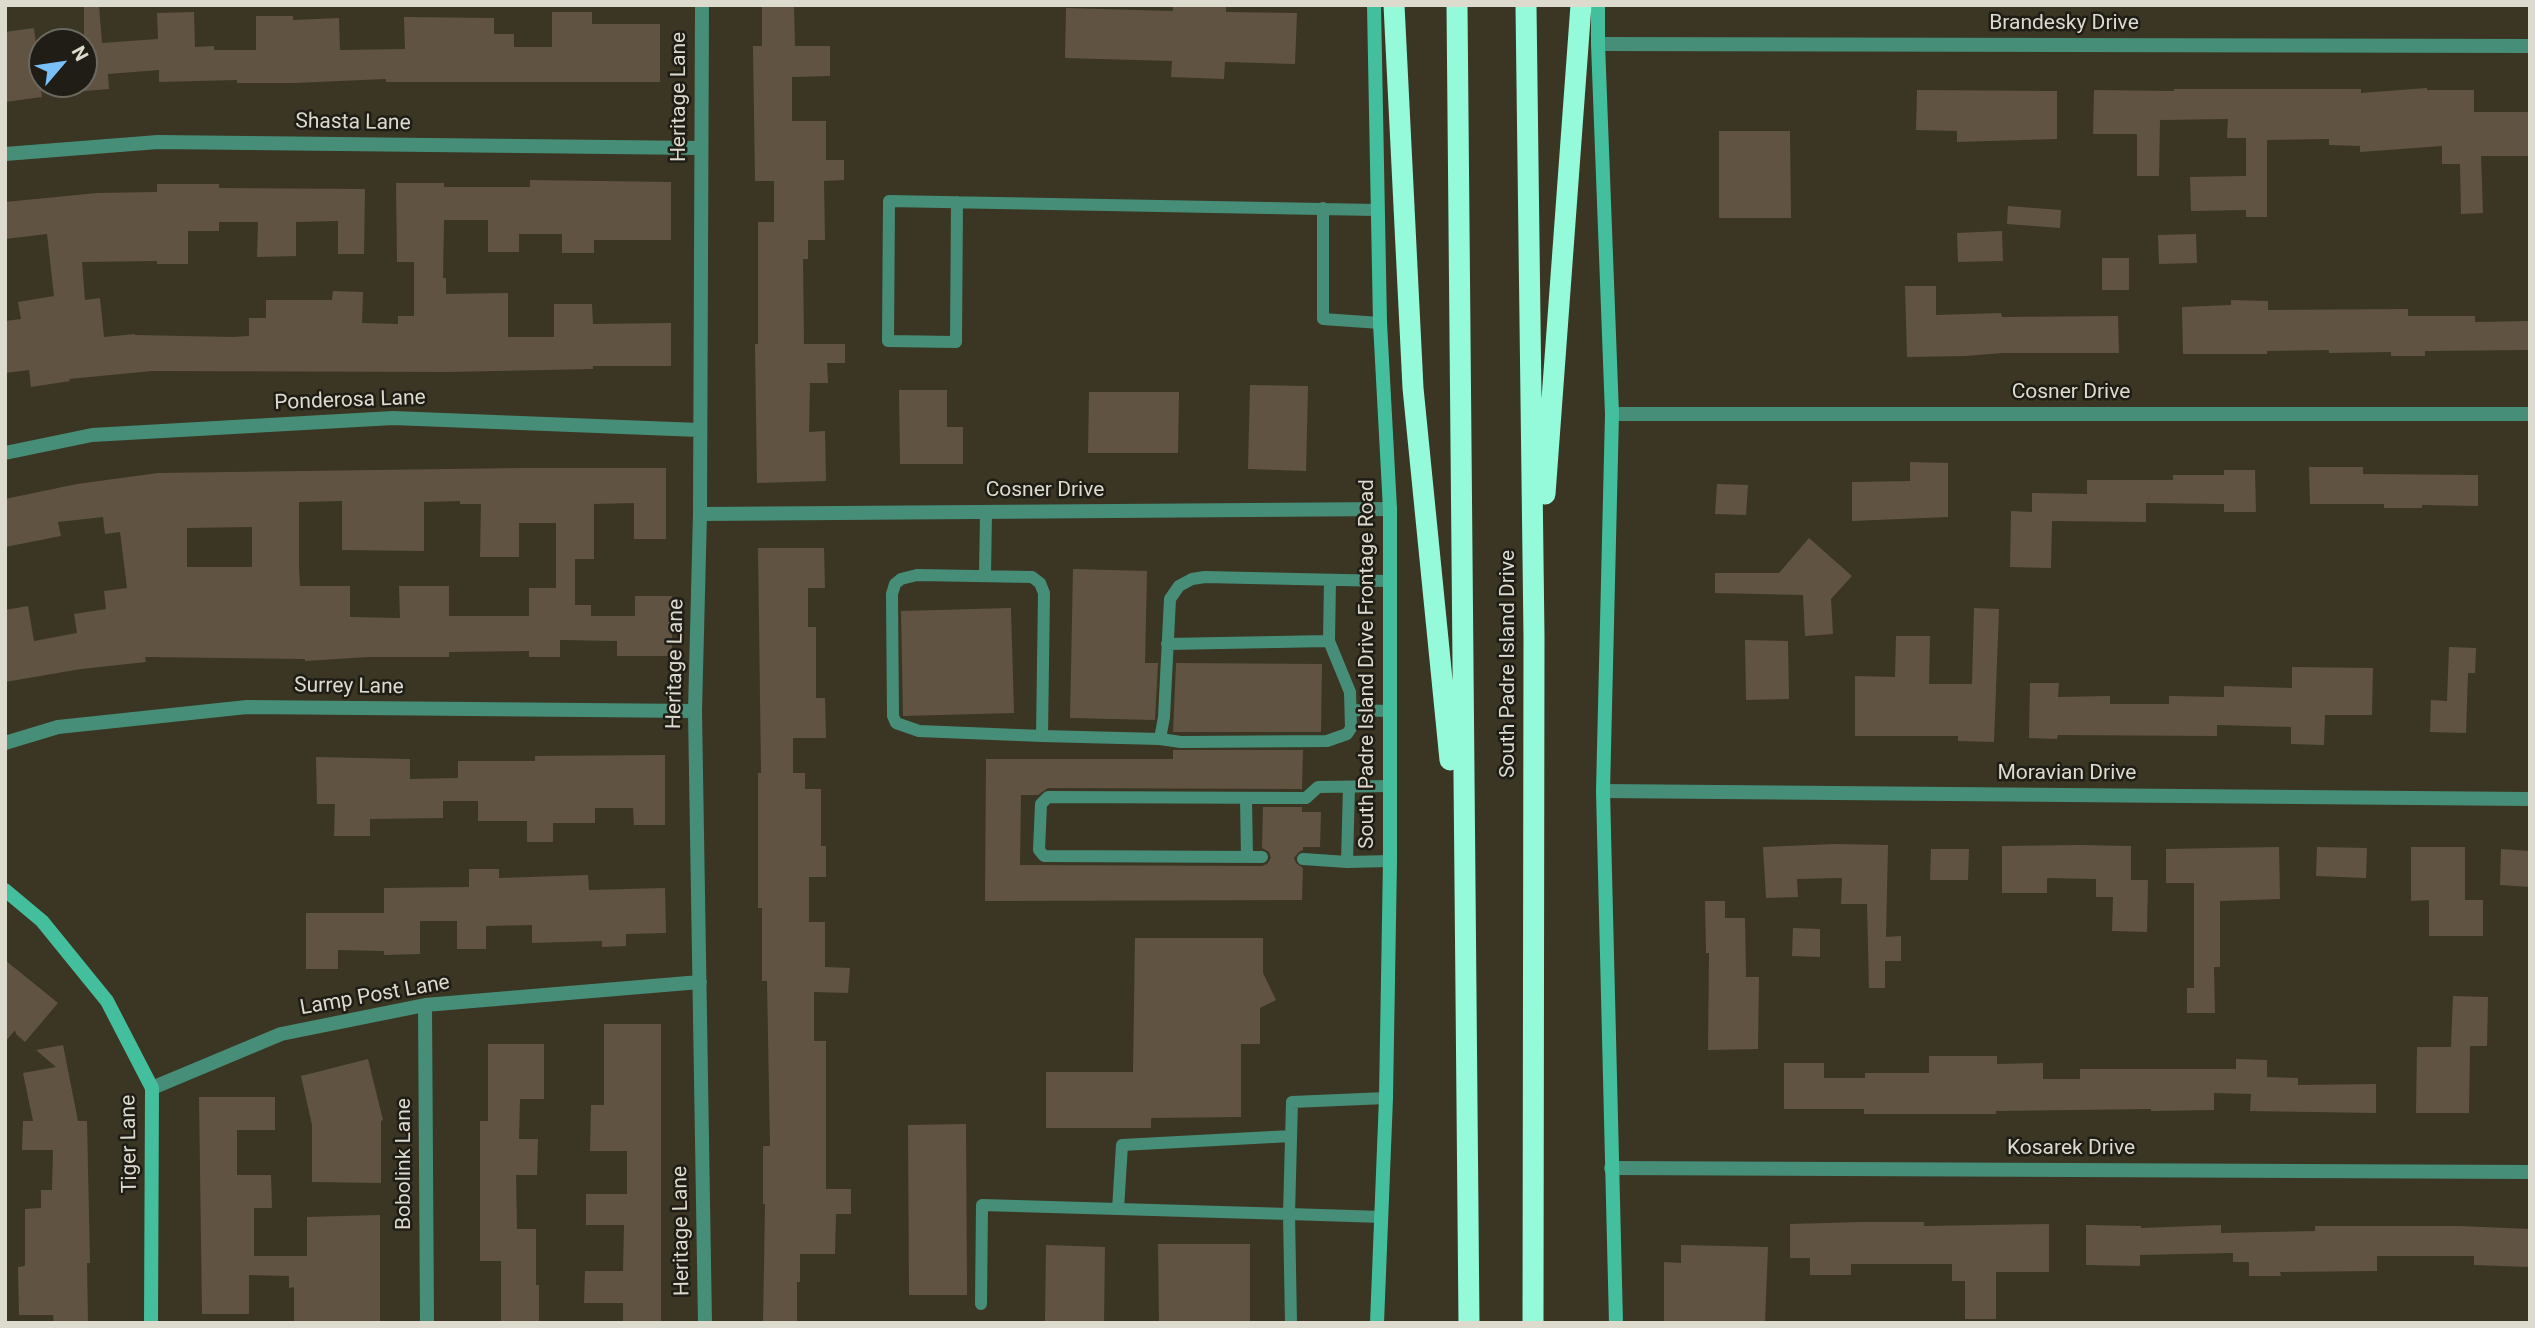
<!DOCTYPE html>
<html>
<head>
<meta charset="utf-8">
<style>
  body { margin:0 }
  #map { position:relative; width:2535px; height:1328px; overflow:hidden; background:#3a3623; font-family:Roboto,sans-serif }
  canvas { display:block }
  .frame { position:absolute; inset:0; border:7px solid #dddace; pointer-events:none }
  .north { position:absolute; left:28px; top:28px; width:70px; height:70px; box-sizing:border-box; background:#1f1d15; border:2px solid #6b695f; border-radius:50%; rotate:61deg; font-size:19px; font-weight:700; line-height:28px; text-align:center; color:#dddace }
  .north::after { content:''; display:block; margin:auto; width:24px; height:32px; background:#79bff8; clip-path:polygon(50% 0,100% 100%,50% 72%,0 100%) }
</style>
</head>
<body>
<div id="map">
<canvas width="2535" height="1328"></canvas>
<div class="frame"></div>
<div class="north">N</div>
</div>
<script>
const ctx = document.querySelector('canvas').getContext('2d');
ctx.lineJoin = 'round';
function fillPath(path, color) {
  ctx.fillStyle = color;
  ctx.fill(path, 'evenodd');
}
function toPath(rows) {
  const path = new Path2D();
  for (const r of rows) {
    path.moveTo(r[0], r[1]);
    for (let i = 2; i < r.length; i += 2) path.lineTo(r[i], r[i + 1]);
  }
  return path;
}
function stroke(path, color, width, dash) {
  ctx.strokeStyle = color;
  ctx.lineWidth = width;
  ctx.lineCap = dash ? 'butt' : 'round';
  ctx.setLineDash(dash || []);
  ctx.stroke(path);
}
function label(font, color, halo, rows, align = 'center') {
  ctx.font = font + ' Roboto,sans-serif';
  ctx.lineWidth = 5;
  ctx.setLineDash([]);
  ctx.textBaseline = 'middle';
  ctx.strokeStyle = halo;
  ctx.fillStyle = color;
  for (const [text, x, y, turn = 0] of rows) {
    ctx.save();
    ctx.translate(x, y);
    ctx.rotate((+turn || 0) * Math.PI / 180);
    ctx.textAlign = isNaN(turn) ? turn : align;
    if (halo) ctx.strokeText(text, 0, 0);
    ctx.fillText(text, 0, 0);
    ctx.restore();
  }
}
fillPath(toPath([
  [84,5,99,5,102,43,158,39,157,13,194,12,195,47,214,46,214,50,256,50,256,16,293,16,293,20,339,18,340,50,405,49,404,17,494,18,494,34,514,34,514,47,552,47,552,12,592,12,592,24,660,24,660,82,386,82,386,79,294,83,237,83,237,80,159,82,159,70,108,74,109,89,84,91],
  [762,5,794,5,795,46,830,46,830,76,792,77,792,121,826,121,826,160,844,160,844,180,824,181,825,240,808,240,808,259,803,259,804,344,845,344,845,363,827,363,828,383,810,383,809,432,825,431,826,481,757,483,755,344,758,344,758,222,774,222,774,181,755,181,753,46,762,46],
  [1173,5,1226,5,1226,12,1297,13,1295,64,1225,62,1224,79,1171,77,1172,61,1065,58,1066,8,1173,11],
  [34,28,42,97,5,102,5,32],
  [2427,88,2427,90,2474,90,2474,112,2530,112,2530,156,2481,156,2483,213,2461,214,2460,164,2442,164,2442,146,2360,152,2360,146,2329,145,2329,139,2267,140,2267,217,2246,217,2246,210,2191,211,2190,177,2246,176,2246,138,2227,138,2228,119,2160,120,2159,176,2137,176,2137,134,2093,134,2094,90,2174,91,2174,89,2361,89,2361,93],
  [1917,90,2057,91,2057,139,1957,142,1957,131,1916,130],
  [1719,131,1790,131,1791,218,1719,218],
  [530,180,671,182,671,240,594,240,594,253,562,253,562,234,519,234,519,252,488,252,488,220,444,220,443,278,446,278,446,294,508,293,508,337,554,337,554,304,592,304,593,324,671,323,671,366,593,366,593,369,447,372,152,371,69,379,70,381,31,387,29,370,5,373,5,321,21,319,18,302,54,296,47,234,5,239,5,202,97,193,157,192,157,184,219,184,219,188,365,189,364,254,338,254,338,221,296,222,296,256,257,257,258,222,219,222,219,231,188,231,188,264,157,264,157,261,82,262,85,300,100,298,104,337,135,334,135,335,233,337,249,336,249,318,266,318,266,300,332,300,333,291,363,292,362,323,398,324,398,316,414,316,414,262,397,262,396,183,444,183,444,187,530,187],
  [2008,206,2061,210,2060,228,2007,224],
  [2002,231,2003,261,1958,262,1957,233],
  [2196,234,2197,263,2159,264,2158,235],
  [2102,258,2129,258,2129,290,2102,290],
  [1905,286,1936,286,1936,315,2001,313,2002,317,2118,316,2119,353,2003,353,1965,356,1907,357],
  [2231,300,2268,301,2268,310,2408,309,2408,316,2475,316,2475,322,2530,321,2530,350,2425,351,2425,356,2391,356,2391,352,2329,353,2329,350,2267,351,2267,354,2183,354,2182,307,2231,305],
  [1250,385,1308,386,1306,471,1248,469],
  [899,390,947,390,947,427,963,427,963,464,900,464],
  [1089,392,1179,392,1178,453,1088,453],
  [1910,462,1948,463,1948,517,1852,521,1852,482,1910,481],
  [2309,467,2363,467,2363,474,2478,475,2478,506,2422,505,2422,508,2384,508,2384,504,2310,504],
  [520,468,666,468,666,539,634,539,634,503,594,504,594,559,575,559,575,605,591,605,591,616,635,616,635,596,672,596,672,656,617,656,617,641,560,640,560,657,529,657,529,651,449,652,449,657,369,657,305,661,305,659,145,657,146,662,81,669,5,682,5,610,28,606,34,641,77,633,74,614,106,609,104,591,127,588,120,532,105,534,103,517,58,522,61,536,5,547,5,499,77,484,158,473],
  [342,501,342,550,424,551,424,502,460,501,460,504,481,504,480,557,519,557,519,523,556,523,556,588,529,588,529,616,449,616,449,586,399,586,400,618,350,617,350,586,300,586,299,568,299,502],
  [252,527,252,567,187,567,187,528],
  [2224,470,2255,470,2256,512,2224,512,2224,504,2146,503,2146,522,2052,521,2051,568,2010,567,2011,511,2032,512,2032,493,2087,494,2087,480,2173,480,2173,475,2224,475],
  [1717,484,1748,485,1746,515,1715,514],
  [1809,538,1852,576,1831,599,1833,634,1805,636,1803,595,1715,593,1715,573,1779,573],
  [758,548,824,548,825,588,808,588,808,627,816,627,816,698,825,698,826,738,793,738,793,773,805,773,805,789,821,789,821,846,826,846,826,877,809,877,809,922,825,922,825,967,850,968,848,993,814,992,814,1041,826,1041,826,1189,851,1189,851,1214,836,1214,835,1254,800,1254,800,1282,797,1282,797,1323,763,1323,765,1204,763,1204,763,1146,770,1146,767,981,762,981,762,908,758,908,758,773,761,773],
  [1073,569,1147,571,1145,663,1158,663,1155,720,1070,718],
  [1011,608,1014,713,903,716,901,611],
  [1974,608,1999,609,1994,742,1958,741,1958,736,1855,736,1855,676,1895,677,1896,636,1930,636,1929,684,1972,684],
  [1745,640,1788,641,1789,699,1746,700],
  [2449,647,2476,648,2475,673,2468,673,2466,733,2430,732,2431,700,2447,701],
  [1176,663,1322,664,1321,732,1173,732],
  [2292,667,2373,668,2372,715,2325,715,2324,745,2291,744,2291,727,2217,725,2217,736,2058,735,2057,739,2029,738,2030,683,2059,683,2058,697,2110,696,2110,704,2169,704,2169,696,2224,697,2224,686,2292,688],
  [1173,750,1303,750,1302,789,1048,788,1038,795,1021,795,1020,865,1262,866,1267,864,1271,858,1269,852,1262,848,1263,807,1302,807,1302,812,1321,812,1320,847,1303,847,1303,850,1299,852,1294,858,1296,863,1303,868,1302,900,985,901,986,759,1173,759],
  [665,755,665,825,634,825,633,808,595,808,595,823,553,823,553,842,527,842,527,821,478,821,478,801,443,801,443,818,370,819,370,836,334,836,335,804,317,804,316,757,410,759,410,779,458,778,458,761,535,761,535,756],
  [1835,844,1888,845,1886,937,1901,936,1901,961,1885,961,1885,988,1869,988,1867,904,1841,904,1842,878,1797,879,1798,897,1766,898,1763,847],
  [2080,845,2131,846,2131,880,2148,880,2147,932,2112,931,2113,897,2096,897,2096,879,2047,878,2047,893,2002,893,2002,846],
  [2279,847,2280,899,2220,901,2220,967,2214,967,2215,1013,2187,1013,2187,988,2194,988,2194,883,2166,883,2166,849],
  [2317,847,2367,848,2366,878,2316,876],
  [2411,847,2465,847,2465,900,2483,900,2483,936,2429,936,2429,900,2411,901],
  [1931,849,1969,849,1968,880,1930,880],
  [2501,849,2530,851,2530,887,2500,885],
  [469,869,499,869,499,878,588,875,589,890,665,888,666,933,626,934,626,946,602,947,602,941,532,943,532,925,486,926,486,949,457,949,457,921,420,921,420,954,384,955,384,951,338,950,338,969,306,969,306,913,384,913,384,888,469,887],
  [1705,901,1725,901,1725,918,1745,918,1746,977,1759,977,1758,1049,1708,1050,1709,953,1706,953],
  [1793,928,1820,929,1820,957,1792,956],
  [1135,938,1263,938,1263,973,1276,1000,1260,1008,1260,1044,1241,1044,1241,1117,1151,1118,1151,1128,1046,1128,1046,1072,1133,1072],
  [5,960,58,1003,25,1042,16,1034,15,1030,5,1042],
  [2453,996,2488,997,2487,1046,2470,1046,2469,1113,2416,1113,2417,1047,2451,1047],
  [604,1024,661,1024,661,1323,623,1323,623,1303,584,1303,585,1271,623,1271,624,1225,586,1225,586,1194,627,1194,627,1151,590,1151,591,1105,604,1105],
  [488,1044,544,1044,544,1099,520,1099,519,1139,538,1139,537,1175,516,1175,517,1229,536,1229,536,1285,539,1285,539,1323,501,1323,501,1261,480,1261,480,1121,488,1121],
  [63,1045,78,1121,87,1121,90,1263,87,1263,88,1323,54,1323,53,1315,19,1315,18,1267,25,1266,25,1209,41,1208,41,1190,52,1190,53,1150,22,1150,23,1121,33,1121,23,1073,56,1067,36,1050],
  [1929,1056,1997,1056,1997,1064,2043,1063,2043,1079,2080,1079,2080,1069,2236,1069,2236,1059,2267,1060,2267,1077,2298,1078,2298,1085,2376,1084,2376,1113,2250,1111,2251,1094,2214,1093,2214,1110,2151,1111,2151,1109,1996,1111,1996,1114,1864,1114,1864,1109,1784,1109,1784,1063,1824,1063,1824,1078,1865,1078,1865,1073,1929,1073],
  [368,1059,383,1120,381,1121,381,1183,312,1182,312,1125,301,1076],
  [199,1097,275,1097,275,1130,237,1130,237,1175,271,1175,272,1208,254,1208,254,1256,307,1256,307,1217,380,1215,380,1323,294,1323,294,1287,289,1288,289,1276,249,1275,249,1314,202,1314],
  [966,1124,967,1295,909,1295,908,1125],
  [1861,1222,1924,1222,1924,1226,2049,1224,2049,1272,1996,1272,1996,1319,1965,1319,1965,1281,1952,1281,1952,1264,1851,1264,1851,1275,1810,1275,1810,1258,1790,1258,1790,1224],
  [2086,1225,2141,1226,2141,1228,2221,1225,2221,1233,2315,1231,2315,1226,2459,1226,2530,1229,2530,1267,2474,1265,2474,1256,2377,1256,2377,1271,2280,1272,2281,1276,2249,1276,2249,1262,2233,1262,2233,1253,2140,1255,2140,1266,2086,1265],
  [1158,1244,1250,1244,1250,1323,1159,1323],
  [1046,1245,1105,1247,1104,1323,1045,1323],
  [1681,1245,1768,1247,1765,1323,1664,1321,1664,1262,1681,1263]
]), '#615342');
stroke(toPath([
  [957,202,956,342,888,341,889,201,1376,210],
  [1323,208,1323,319,1380,323],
  [985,576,986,512],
  [1167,644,1329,641],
  [1352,710,1390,711],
  [1042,736,1044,593,1040,583,1032,577,917,575,901,579,895,584,892,594,893,716,896,723,919,731,1042,736,1160,739,1164,717,1170,599,1179,586,1192,579,1205,577,1388,581],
  [1160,739,1181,742,1327,741,1347,734,1351,728,1350,692,1329,641,1330,580],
  [1246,799,1247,857],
  [1262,857,1044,856,1039,850,1041,804,1048,797,1306,798,1318,787,1391,786],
  [1303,859,1347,862,1390,861],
  [1347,862,1349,787],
  [1118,1209,1122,1145,1291,1136],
  [1382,1217,1289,1214,1292,1102,1386,1098],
  [981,1304,982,1205,1289,1214,1291,1323]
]), '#478e78', 12);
stroke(toPath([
  [702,5,700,514,695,711,705,1323],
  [1598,44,2530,46],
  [5,154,158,142,700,148],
  [1612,414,2530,414],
  [5,453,92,435,393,418,699,430],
  [700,514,1390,509],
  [5,743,58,727,247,707,695,711],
  [1603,791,2530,799],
  [425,1005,427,1323],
  [152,1088,281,1034,425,1005,700,982],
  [1611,1168,2530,1172]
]), '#478e78', 14);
stroke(toPath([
  [1374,5,1380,323,1390,509,1390,861,1386,1098,1377,1323],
  [1598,5,1598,44,1612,414,1603,791,1616,1323],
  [5,890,42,921,107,1001,152,1088,151,1323]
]), '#44bf9d', 14);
stroke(toPath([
  [1394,5,1413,388,1450,760],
  [1457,5,1469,1323],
  [1526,5,1534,636,1533,1323],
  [1545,494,1581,5]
]), '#95fada', 21);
label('21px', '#dddace', '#1f1d15', [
  ["Brandesky Drive",2064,24],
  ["Heritage Lane",680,97,-90],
  ["Shasta Lane",353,123,1],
  ["Cosner Drive",2071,393],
  ["Ponderosa Lane",350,401,-2],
  ["Cosner Drive",1045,491],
  ["Heritage Lane",676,664,-89],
  ["South Padre Island Drive Frontage Road",1368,664,-90],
  ["South Padre Island Drive",1509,664,-90],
  ["Surrey Lane",349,687,1],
  ["Moravian Drive",2067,774],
  ["Lamp Post Lane",375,996,-10],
  ["Tiger Lane",130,1144,-91],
  ["Kosarek Drive",2071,1149],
  ["Bobolink Lane",405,1164,-90],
  ["Heritage Lane",682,1231,-91]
]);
</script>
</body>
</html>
